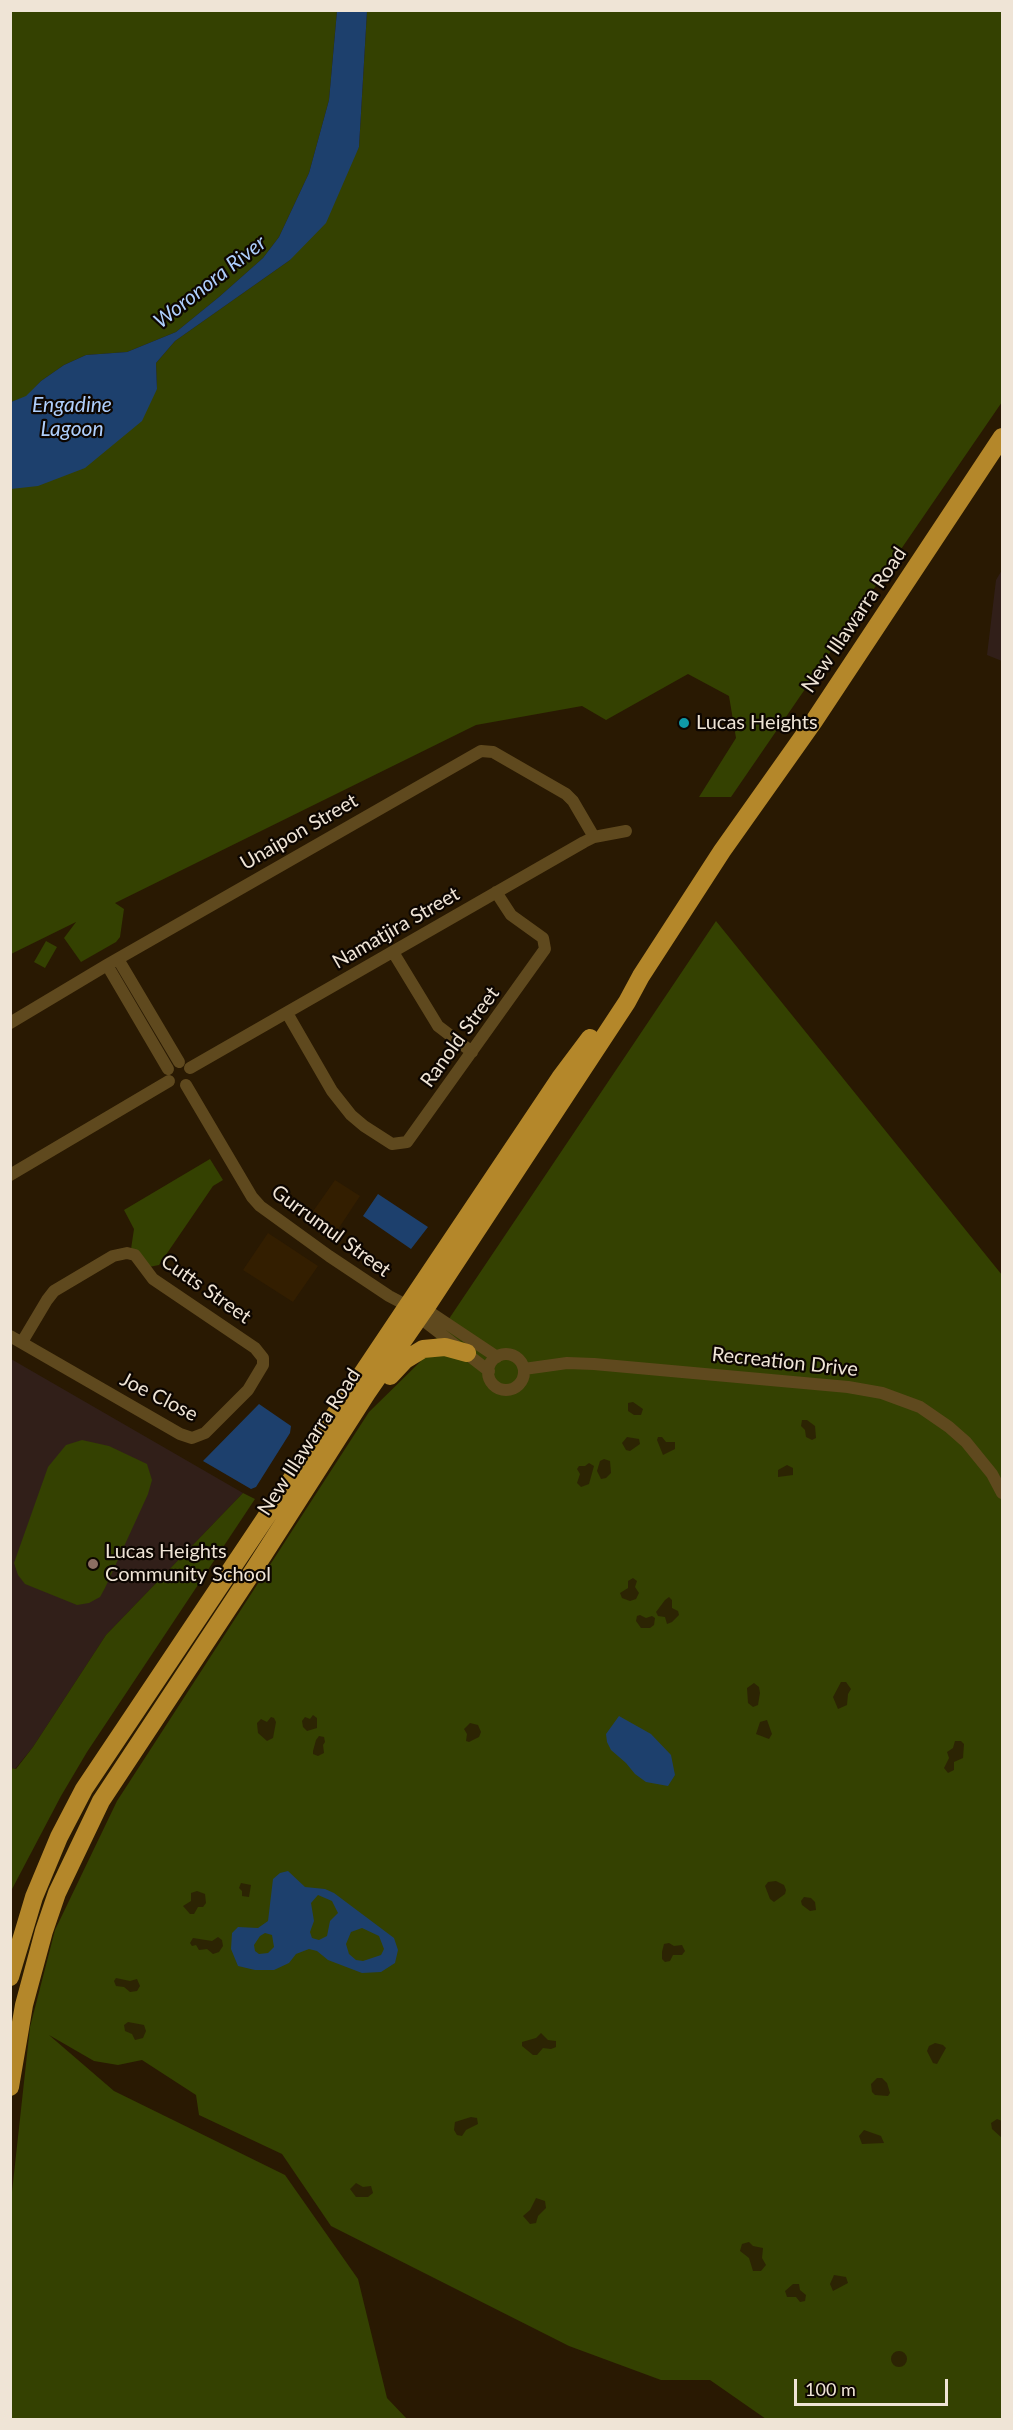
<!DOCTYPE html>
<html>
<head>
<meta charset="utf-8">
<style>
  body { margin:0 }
  #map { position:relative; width:1013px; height:2430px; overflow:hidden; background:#291902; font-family:Lato,sans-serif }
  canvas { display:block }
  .frame { position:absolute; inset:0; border:12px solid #efe4d6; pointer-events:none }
  .scale { position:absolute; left:794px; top:2379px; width:154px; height:27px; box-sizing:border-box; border:3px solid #efe4d6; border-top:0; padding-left:8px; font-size:18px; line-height:21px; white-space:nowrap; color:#efe4d6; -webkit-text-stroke:4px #0d0601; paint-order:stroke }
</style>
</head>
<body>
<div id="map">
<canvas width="1013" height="2430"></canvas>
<div class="frame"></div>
<div class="scale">100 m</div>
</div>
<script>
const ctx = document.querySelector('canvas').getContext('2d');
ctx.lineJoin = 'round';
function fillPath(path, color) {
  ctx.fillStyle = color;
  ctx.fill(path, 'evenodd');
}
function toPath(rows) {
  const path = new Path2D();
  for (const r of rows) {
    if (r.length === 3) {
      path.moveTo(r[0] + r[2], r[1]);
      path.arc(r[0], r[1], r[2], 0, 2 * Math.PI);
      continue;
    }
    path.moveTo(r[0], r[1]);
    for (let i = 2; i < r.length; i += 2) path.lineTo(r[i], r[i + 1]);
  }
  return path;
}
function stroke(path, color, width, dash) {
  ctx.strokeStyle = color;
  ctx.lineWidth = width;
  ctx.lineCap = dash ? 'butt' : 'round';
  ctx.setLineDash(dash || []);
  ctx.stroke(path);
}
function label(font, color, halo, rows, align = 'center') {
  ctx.font = font + ' Lato,sans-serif';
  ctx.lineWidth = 4.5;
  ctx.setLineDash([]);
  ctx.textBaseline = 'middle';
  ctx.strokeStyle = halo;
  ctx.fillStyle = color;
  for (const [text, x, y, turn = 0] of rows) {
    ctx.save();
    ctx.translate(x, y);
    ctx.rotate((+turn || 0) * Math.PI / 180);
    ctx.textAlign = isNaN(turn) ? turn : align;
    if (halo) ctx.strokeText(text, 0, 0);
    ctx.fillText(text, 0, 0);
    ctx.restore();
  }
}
fillPath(toPath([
  [335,1180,360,1196,333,1237,307,1220],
  [268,1233,318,1266,293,1302,243,1270]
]), '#331e00');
fillPath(toPath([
  [1002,570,1002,661,987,655,996,580],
  [11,1359,243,1493,106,1635,33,1747,15,1769,11,1768]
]), '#311f19');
fillPath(toPath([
  [11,11,337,11,329,100,309,173,279,237,263,258,219,297,176,332,127,352,86,355,64,365,41,381,26,397,11,402],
  [367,11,1002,11,1002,402,731,797,699,797,736,738,729,696,688,674,606,720,582,706,476,725,115,903,124,909,120,937,116,942,81,962,64,938,76,922,11,954,11,489,157,389,156,363,175,341,290,260,359,147],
  [716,921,1002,1275,1002,2419,766,2419,710,2380,661,2380,569,2346,331,2226,282,2154,199,2115,196,2095,142,2060,118,2065,94,2061,49,2035,114,2091,285,2175,358,2279,387,2398,407,2419,11,2420,11,2201,30,2027,55,1930,117,1801,369,1412,420,1362],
  [46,941,57,947,45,968,34,962],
  [210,1159,223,1180,213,1186,159,1265,149,1267,131,1249,134,1229,124,1210],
  [82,1440,109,1446,147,1464,152,1480,148,1494,105,1588,100,1597,89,1603,77,1605,25,1584,18,1575,14,1563,48,1467,66,1445],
  [243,1493,255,1499,87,1752,61,1796,11,1891,11,1768,16,1769,33,1747,106,1635]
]), '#344101');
fillPath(toPath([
  [633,1402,643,1409,641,1415,634,1415,628,1411,628,1403],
  [802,1420,807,1420,815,1426,816,1438,812,1440,806,1437,805,1430,801,1426],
  [627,1437,639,1439,640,1444,630,1451,626,1450,622,1443],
  [658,1437,662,1437,666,1442,675,1442,675,1449,663,1455,657,1440],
  [604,1459,610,1461,611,1473,606,1478,601,1479,597,1471,600,1461],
  [589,1463,594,1466,589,1484,581,1487,577,1483,580,1474,577,1469,579,1466,585,1466],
  [787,1465,793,1468,793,1475,778,1477,778,1470],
  [633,1578,637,1581,635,1587,639,1593,636,1599,630,1601,622,1598,620,1593,628,1588,628,1581],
  [669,1597,672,1600,672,1608,678,1611,679,1615,672,1622,667,1624,665,1617,658,1616,656,1612,665,1600],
  [640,1615,646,1618,652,1616,655,1618,654,1625,650,1628,641,1628,636,1621,637,1616],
  [841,1682,846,1682,851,1689,848,1694,847,1705,838,1709,833,1697],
  [754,1683,759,1687,760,1693,758,1705,753,1707,748,1703,747,1688],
  [313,1715,317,1718,317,1728,307,1731,303,1727,302,1721,305,1717,310,1719],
  [271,1717,274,1718,276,1722,273,1738,267,1741,258,1733,257,1723,261,1719,267,1722],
  [767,1720,772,1734,769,1739,756,1734,760,1722],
  [470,1723,478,1725,481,1732,479,1737,469,1742,466,1741,467,1734,464,1729],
  [319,1736,324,1737,325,1742,323,1745,324,1753,318,1756,313,1754,313,1751,316,1740],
  [955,1741,961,1741,964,1744,963,1758,954,1762,954,1770,948,1773,944,1768,949,1758,947,1752,953,1748],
  [776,1881,784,1885,786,1890,785,1894,774,1902,770,1899,765,1886,768,1882],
  [241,1883,251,1885,249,1897,242,1896,242,1891,239,1888],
  [197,1891,205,1894,206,1903,203,1907,198,1907,194,1914,190,1914,183,1906,191,1901,191,1893],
  [804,1897,811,1898,815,1902,816,1910,810,1911,802,1905,801,1901],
  [218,1937,222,1940,223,1946,219,1952,213,1954,207,1949,199,1950,196,1945,192,1946,190,1943,193,1938,212,1941],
  [669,1943,674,1946,682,1945,685,1951,682,1955,673,1955,670,1961,665,1962,662,1959,662,1952,664,1944],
  [116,1978,130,1981,137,1979,140,1986,137,1991,130,1992,124,1987,116,1986,114,1981],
  [128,2022,144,2025,146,2031,143,2038,135,2040,132,2034,125,2031,124,2025],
  [541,2033,548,2040,556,2041,556,2047,551,2049,543,2048,537,2055,533,2055,522,2046,522,2042,536,2038],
  [935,2043,943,2045,946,2048,937,2064,933,2063,927,2051,929,2046],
  [877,2078,882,2078,887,2083,890,2093,888,2096,875,2095,872,2092,871,2084],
  [471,2117,477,2118,478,2124,466,2130,462,2136,457,2135,454,2130,455,2122],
  [997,2119,1002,2121,1002,2138,992,2129,991,2123],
  [864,2130,881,2136,884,2143,862,2144,859,2136],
  [356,2183,363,2187,371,2186,373,2193,368,2197,356,2197,350,2189],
  [536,2198,545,2201,546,2208,538,2216,536,2223,530,2224,523,2216,530,2210],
  [749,2242,753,2246,763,2248,762,2258,766,2265,761,2271,753,2271,749,2258,740,2251,742,2244],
  [834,2275,846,2277,848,2283,833,2291,830,2284],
  [793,2284,799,2284,800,2290,806,2295,805,2301,800,2302,796,2297,787,2297,785,2291],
  [899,2359,8]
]), '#2c2403');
fillPath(toPath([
  [337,11,367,11,359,147,326,223,290,260,175,341,156,363,157,389,142,421,85,468,38,486,11,489,11,402,26,396,41,381,64,365,86,355,127,352,176,332,219,297,263,258,279,237,309,173,329,100],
  [378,1194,428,1227,411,1249,363,1216],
  [259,1404,291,1426,290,1433,256,1487,251,1489,203,1461],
  [619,1716,651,1734,671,1755,675,1775,668,1786,646,1782,635,1774,626,1763,611,1750,607,1742,606,1734],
  [288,1871,305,1887,325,1889,334,1893,394,1938,398,1950,395,1963,381,1972,362,1973,328,1960,317,1951,309,1949,296,1954,289,1963,274,1970,255,1970,238,1966,231,1949,232,1933,238,1927,258,1928,268,1921,273,1879,280,1873],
  [318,1895,332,1901,338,1913,330,1921,327,1936,319,1940,312,1938,310,1932,314,1921,311,1903],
  [362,1928,379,1936,384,1949,381,1955,363,1961,356,1960,349,1954,346,1944,351,1932],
  [265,1933,272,1935,274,1947,268,1953,259,1954,255,1951,254,1945,260,1936]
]), '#1d406d');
stroke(toPath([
  [393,952,438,1026,472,1052],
  [118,959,179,1062],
  [107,965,168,1069],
  [287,1013,332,1091,351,1115,364,1126,392,1144,407,1142,545,949,543,938,511,915,496,892],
  [10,1023,107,965,481,751,493,752,566,794,573,801,594,837],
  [190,1068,584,842,594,837,626,831],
  [186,1085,252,1197,260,1206,329,1256,389,1296,408,1306,425,1309,497,1357],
  [10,1175,169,1081],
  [415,1314,489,1371],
  [10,1336,180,1434,192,1438,205,1433,248,1390,263,1365,263,1358,255,1348,153,1279,135,1255,127,1253,113,1256,54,1291,47,1300,22,1342],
  [506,1372,18],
  [524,1369,567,1363,594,1364,848,1387,882,1393,920,1407,949,1427,966,1442,992,1474,1002,1493]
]), '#5f491e', 12);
stroke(toPath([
  [390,1376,405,1360,423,1349,445,1347,467,1353],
  [10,1977,34,1897,59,1837,84,1789,560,1078,590,1038],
  [10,2087,24,2005,44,1931,57,1893,101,1801,253,1571,367,1393,425,1309,627,1002,641,976,722,851,814,721,1002,437]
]), '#b4872a', 18);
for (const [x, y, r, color] of [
  [684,723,6,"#0f9aa8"],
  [93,1564,6,"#8d6e63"]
]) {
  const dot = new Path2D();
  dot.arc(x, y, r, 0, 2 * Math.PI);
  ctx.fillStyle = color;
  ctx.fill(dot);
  stroke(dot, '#0d0601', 2);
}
label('20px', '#efe4d6', '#0d0601', [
  ["New Illawarra Road",854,620,-56],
  ["Unaipon Street",299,832,-30],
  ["Namatjira Street",396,928,-30],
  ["Ranold Street",460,1037,-54],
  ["Gurrumul Street",331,1231,36],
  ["Cutts Street",206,1289,35],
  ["Recreation Drive",785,1362,6],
  ["Joe Close",159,1397,27],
  ["New Illawarra Road",309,1442,-57]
]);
label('20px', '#efe4d6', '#0d0601', [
  ["Lucas Heights",696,723],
  ["Lucas Heights",105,1552],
  ["Community School",105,1575]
], 'left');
label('italic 21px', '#afcffc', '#0d0601', [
  ["Woronora River",210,282,-38],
  ["Engadine",72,405],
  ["Lagoon",72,429]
]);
</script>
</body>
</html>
